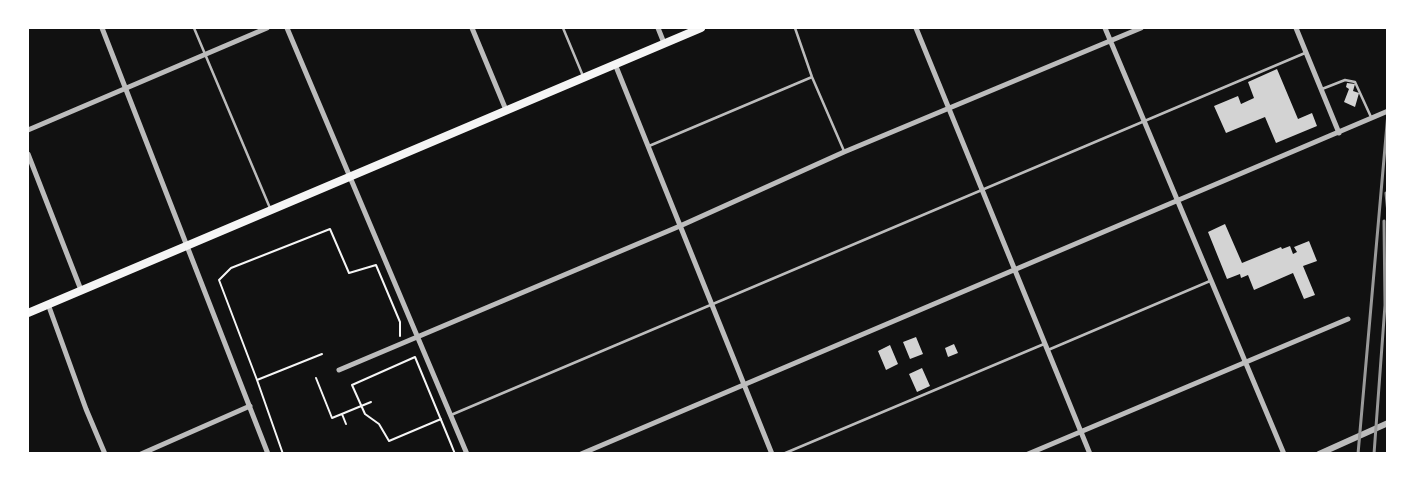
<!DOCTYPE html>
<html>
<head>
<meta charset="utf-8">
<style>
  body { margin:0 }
  #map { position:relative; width:1415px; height:481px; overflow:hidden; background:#111; font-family:"PT Sans",sans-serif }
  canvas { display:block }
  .frame { position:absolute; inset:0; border:29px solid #fff; pointer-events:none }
</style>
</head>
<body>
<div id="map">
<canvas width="1415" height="481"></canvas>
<div class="frame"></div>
</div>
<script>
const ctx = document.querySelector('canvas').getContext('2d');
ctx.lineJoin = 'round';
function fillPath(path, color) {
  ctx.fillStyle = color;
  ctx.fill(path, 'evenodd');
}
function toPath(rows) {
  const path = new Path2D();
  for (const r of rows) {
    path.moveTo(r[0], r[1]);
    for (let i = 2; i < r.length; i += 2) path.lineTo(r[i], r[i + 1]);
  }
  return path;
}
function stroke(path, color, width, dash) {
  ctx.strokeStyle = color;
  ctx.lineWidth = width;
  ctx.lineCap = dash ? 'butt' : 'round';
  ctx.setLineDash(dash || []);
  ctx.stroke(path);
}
fillPath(toPath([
  [1277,69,1298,119,1312,113,1317,126,1276,143,1265,117,1226,133,1214,106,1238,96,1241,104,1254,98,1248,82],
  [1347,83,1355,84,1353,91,1359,93,1355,107,1344,102,1349,89,1346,87],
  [1225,224,1242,263,1281,247,1282,249,1290,246,1293,254,1297,252,1294,247,1309,241,1317,261,1303,266,1315,295,1304,299,1293,273,1254,290,1248,275,1241,278,1240,274,1227,279,1208,232],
  [916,337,923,354,910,359,903,342],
  [954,344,958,353,948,357,945,348],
  [890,345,898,364,886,370,878,351],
  [922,368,930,386,917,392,909,374]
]), '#d3d3d3');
stroke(toPath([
  [316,378,332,418,371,402],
  [257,380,219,280,231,268,330,229,349,273,376,265,400,322,400,336],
  [342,414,346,424],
  [441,419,389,441,379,424,365,414,352,385,415,357,451,444,455,454],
  [283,454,257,380,322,354]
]), '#f5f5f5', 2);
stroke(toPath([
  [194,28,270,208],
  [563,28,583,76],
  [795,28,812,77,844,151],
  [1322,89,1345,80,1355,82,1371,117],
  [649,146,812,77],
  [1048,350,1210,281],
  [451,415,1305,53],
  [783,454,1044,344]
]), '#bcbcbc', 2.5);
stroke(toPath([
  [102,28,268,454],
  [287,28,467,454],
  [472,28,506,110],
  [658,28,664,43],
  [916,28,1090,454],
  [1105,28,1284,454],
  [1296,28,1339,133],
  [615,64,772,454],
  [28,130,267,28],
  [28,154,81,290],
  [48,304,86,409,105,454],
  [339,370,680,226,844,152,1141,28],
  [141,454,250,406],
  [581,454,1388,111],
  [1028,454,1348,319]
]), '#bcbcbc', 5);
stroke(toPath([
  [1319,454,1388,423]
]), '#bcbcbc', 6);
stroke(toPath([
  [28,313,701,28]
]), '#f5f5f5', 8);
stroke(toPath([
  [1386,193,1388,213],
  [1358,454,1388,113],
  [1374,454,1385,305,1384,221]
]), '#9a9a9a', 3);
</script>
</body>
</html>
